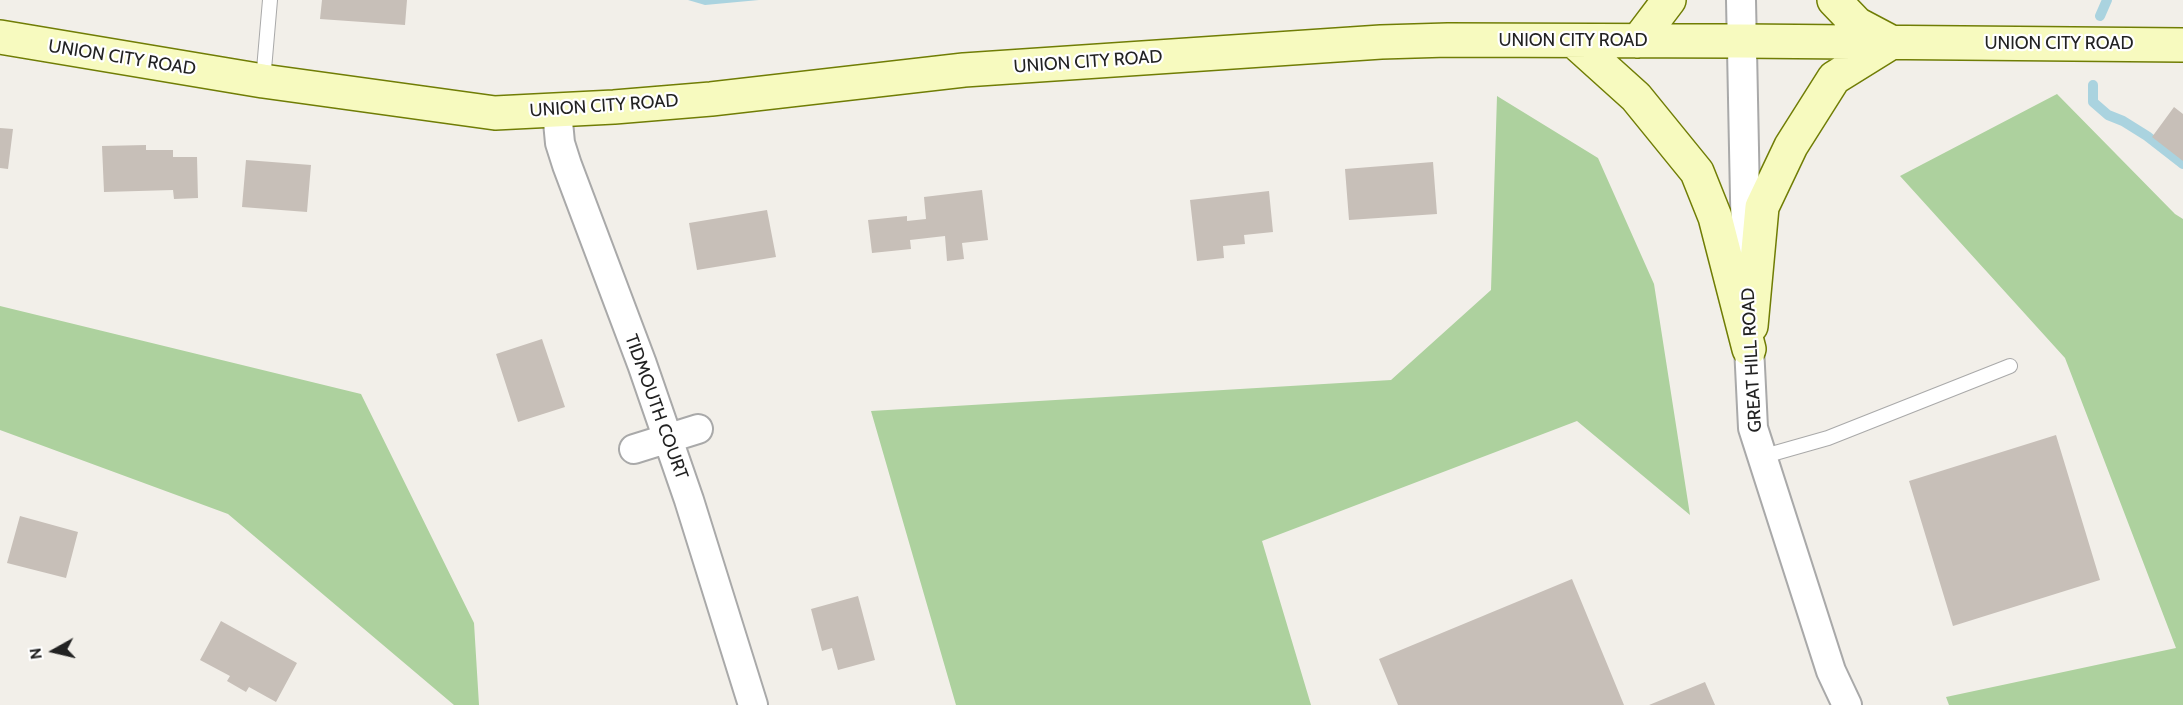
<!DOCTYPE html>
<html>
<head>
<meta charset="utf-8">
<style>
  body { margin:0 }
  #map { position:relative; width:2183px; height:705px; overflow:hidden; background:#f2efe9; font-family:Cabin,sans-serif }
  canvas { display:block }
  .north { position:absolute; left:24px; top:621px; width:60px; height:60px; -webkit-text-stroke:4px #fff; paint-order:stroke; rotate:262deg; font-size:16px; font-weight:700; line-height:24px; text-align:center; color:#222 }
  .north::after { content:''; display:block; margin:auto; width:21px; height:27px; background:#222; clip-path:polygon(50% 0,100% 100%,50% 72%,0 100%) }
</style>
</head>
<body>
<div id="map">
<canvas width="2183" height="705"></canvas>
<div class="north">N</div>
</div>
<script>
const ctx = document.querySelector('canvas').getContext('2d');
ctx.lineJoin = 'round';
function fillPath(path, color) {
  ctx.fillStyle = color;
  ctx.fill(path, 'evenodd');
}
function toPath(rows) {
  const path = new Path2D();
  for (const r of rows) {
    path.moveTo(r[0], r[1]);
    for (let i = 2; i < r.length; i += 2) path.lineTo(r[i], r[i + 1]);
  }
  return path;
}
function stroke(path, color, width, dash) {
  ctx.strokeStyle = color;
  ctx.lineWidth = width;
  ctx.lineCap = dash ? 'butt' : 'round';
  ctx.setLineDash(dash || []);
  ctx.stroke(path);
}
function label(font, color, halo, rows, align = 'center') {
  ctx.font = font + ' Cabin,sans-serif';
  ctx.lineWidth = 4.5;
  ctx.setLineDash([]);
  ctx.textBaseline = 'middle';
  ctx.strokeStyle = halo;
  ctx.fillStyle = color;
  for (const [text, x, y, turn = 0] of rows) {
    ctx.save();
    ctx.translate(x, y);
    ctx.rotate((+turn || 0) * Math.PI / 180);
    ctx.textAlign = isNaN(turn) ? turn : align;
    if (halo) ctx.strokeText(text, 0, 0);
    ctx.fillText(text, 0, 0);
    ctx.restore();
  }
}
fillPath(toPath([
  [2057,94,2175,214,2183,219,2183,705,1949,705,1946,697,2176,648,2065,358,1900,176],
  [1497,96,1598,158,1654,284,1690,515,1577,421,1262,541,1311,705,956,705,871,411,1391,380,1491,290],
  [0,306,361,394,474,623,479,705,454,705,228,514,0,430]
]), '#add19e');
fillPath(toPath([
  [688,0,759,0,705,5]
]), '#aad3df');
stroke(toPath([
  [2100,16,2107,0],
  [2093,85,2093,102,2108,115,2123,121,2147,136,2183,164]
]), '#aad3df', 10);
fillPath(toPath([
  [322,0,407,0,405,25,320,19],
  [2174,107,2183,114,2183,161,2152,137],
  [0,128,13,129,8,169,0,168],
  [146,145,146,150,173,150,173,157,197,157,198,198,174,199,173,190,104,192,102,146],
  [246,160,311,165,307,212,242,207],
  [1433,162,1437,214,1349,220,1345,169],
  [982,190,988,240,962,243,964,259,947,261,945,236,910,240,911,249,872,253,868,220,907,216,907,221,926,219,924,197],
  [1269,191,1273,232,1244,235,1245,244,1223,246,1224,258,1197,261,1190,200],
  [767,210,776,257,697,270,689,223],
  [542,339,565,407,518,422,496,354],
  [2056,435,2100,580,1953,626,1909,481],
  [20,516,78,532,66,578,7,563],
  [1572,579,1624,705,1398,705,1379,659],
  [858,596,875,660,838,670,832,648,822,651,811,609],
  [221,621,297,663,276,702,249,687,246,692,227,681,230,676,200,660],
  [1705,682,1715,705,1649,705]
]), '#c7bfb8');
const lane = toPath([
  [263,81,270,0],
  [1761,457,1828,438,2010,366]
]);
const street = toPath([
  [1741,0,1746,247],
  [557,111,560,143,567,165,642,364,689,500,753,705],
  [1748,326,1753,428,1831,671,1847,705],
  [634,449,698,429]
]);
const secondary = toPath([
  [1834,0,1857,24,1891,42],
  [0,37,263,81,495,113,614,107,711,99,964,70,1381,42,1448,40,1741,41,2183,45],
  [1638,41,1669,0],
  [1575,42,1636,97,1697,172,1715,217,1749,349],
  [1751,326,1762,207,1791,146,1834,78,1892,42]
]);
stroke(lane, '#a9a9a9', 16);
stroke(street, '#a9a9a9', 32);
stroke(secondary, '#707d05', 36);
stroke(lane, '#fff', 14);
stroke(street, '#fff', 28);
stroke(secondary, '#f7fabf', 33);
label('18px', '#222', '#fff', [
  ["UNION CITY ROAD",1573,41],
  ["UNION CITY ROAD",2059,44],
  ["UNION CITY ROAD",122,58,9],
  ["UNION CITY ROAD",1088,62,-4],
  ["UNION CITY ROAD",604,106,-4],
  ["GREAT HILL ROAD",1752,360,-93],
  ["TIDMOUTH COURT",656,407,70]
]);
</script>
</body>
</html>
